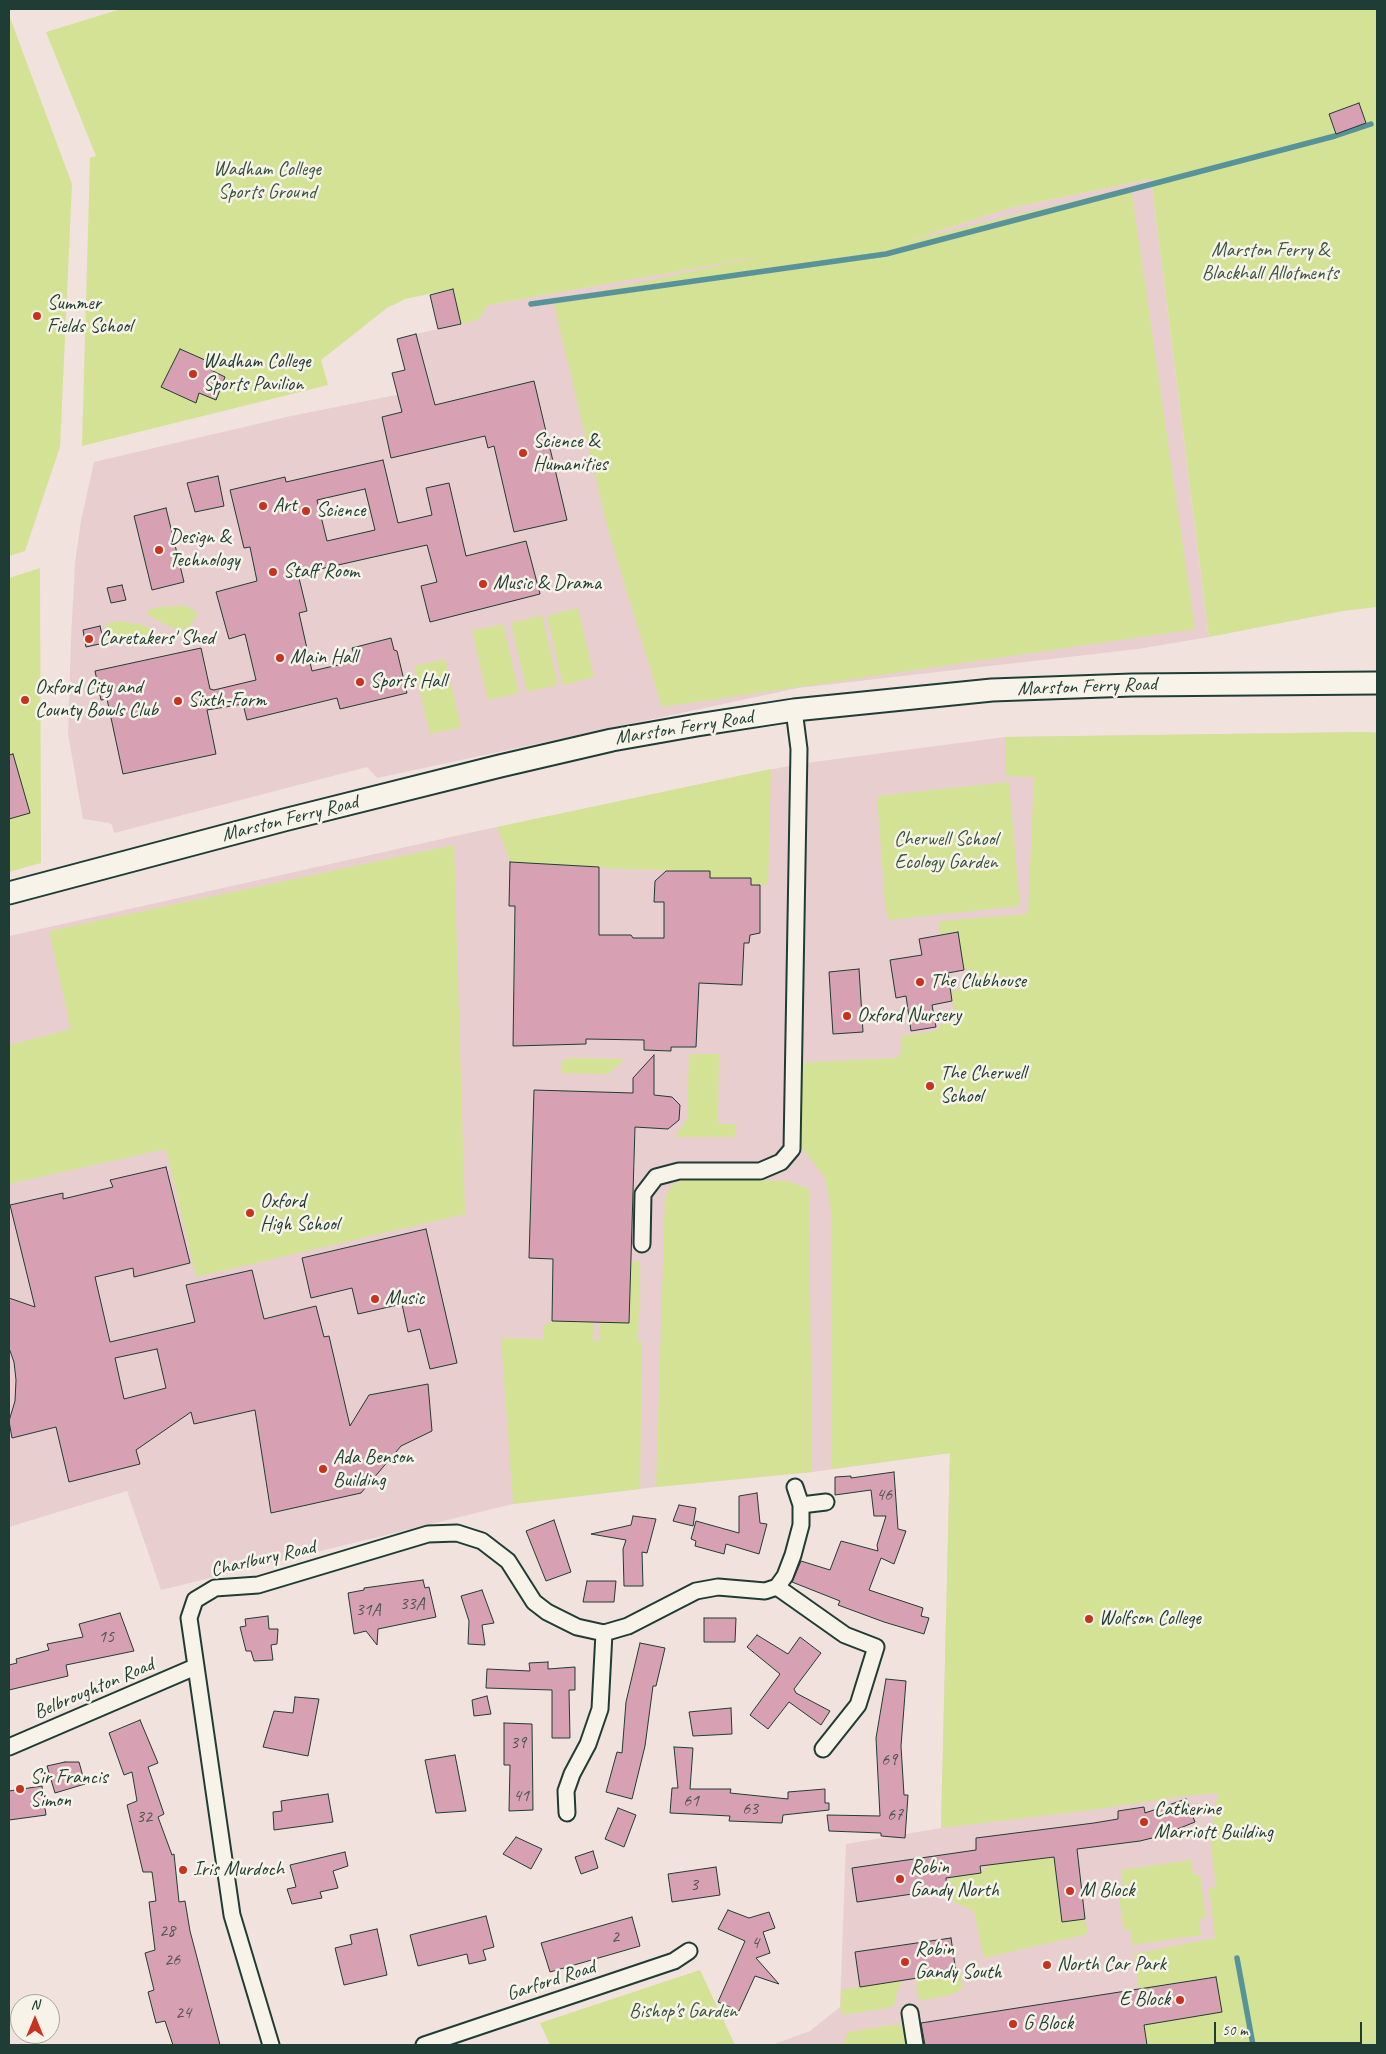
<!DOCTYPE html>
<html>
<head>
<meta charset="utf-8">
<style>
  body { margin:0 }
  #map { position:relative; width:1386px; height:2054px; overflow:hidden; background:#f1e2dd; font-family:Caveat,sans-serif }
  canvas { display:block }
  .frame { position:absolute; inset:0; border:10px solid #1f3d34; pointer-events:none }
  .north { position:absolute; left:10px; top:1994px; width:50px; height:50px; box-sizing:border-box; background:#f7f3e8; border:1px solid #a1aaa0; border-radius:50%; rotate:0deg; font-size:14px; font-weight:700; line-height:20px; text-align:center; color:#1f3d34 }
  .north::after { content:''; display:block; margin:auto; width:18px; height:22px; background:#c8321e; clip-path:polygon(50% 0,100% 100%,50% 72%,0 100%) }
  .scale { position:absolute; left:1214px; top:2022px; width:148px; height:22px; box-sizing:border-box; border:2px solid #1f3d34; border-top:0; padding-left:6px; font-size:15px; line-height:18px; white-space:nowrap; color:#1f3d34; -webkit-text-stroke:4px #f7f3e8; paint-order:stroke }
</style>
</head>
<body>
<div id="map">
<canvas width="1386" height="2054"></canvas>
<div class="frame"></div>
<div class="north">N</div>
<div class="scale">50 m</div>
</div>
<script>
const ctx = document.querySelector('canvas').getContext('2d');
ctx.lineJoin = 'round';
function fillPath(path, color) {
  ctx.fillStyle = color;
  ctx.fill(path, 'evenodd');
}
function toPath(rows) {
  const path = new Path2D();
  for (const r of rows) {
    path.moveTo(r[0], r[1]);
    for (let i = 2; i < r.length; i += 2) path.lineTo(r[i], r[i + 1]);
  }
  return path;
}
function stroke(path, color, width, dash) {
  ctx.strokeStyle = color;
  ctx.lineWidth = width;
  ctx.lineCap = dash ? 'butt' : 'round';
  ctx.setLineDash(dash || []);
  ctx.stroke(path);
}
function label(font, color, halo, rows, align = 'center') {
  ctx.font = font + ' Caveat,sans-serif';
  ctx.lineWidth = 5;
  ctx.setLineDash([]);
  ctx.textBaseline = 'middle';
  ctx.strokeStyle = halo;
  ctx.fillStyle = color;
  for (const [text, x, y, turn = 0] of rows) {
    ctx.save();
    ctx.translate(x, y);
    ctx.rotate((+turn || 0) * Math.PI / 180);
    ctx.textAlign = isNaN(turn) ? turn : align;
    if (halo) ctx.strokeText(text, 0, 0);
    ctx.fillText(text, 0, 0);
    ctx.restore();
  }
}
fillPath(toPath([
  [1151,179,1209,637,1138,649,798,688,377,778,367,767,114,833,112,825,109,823,83,819,68,734,71,638,75,563,81,521,94,462,291,416,431,388,416,334,478,320,488,305,793,250,895,245,1010,208],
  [1366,732,1377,733,1377,2045,772,2045,810,2031,840,2007,846,1844,941,1828,950,1453,812,1472,656,1487,513,1504,161,1590,127,1491,9,1527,9,936,464,834,798,764,1005,737]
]), '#e9ced0');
fillPath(toPath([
  [121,9,1377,9,1377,607,1343,611,1209,637,1151,179,1010,208,905,242,1131,187,1195,629,662,707,609,533,553,301,769,255,488,305,478,320,461,324,453,289,405,299,387,308,321,360,328,385,82,446,90,158,96,156,46,32],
  [9,15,72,184,60,447,25,551,9,556],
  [40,568,41,863,9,872,9,578],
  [185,606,198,613,188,629,177,630,149,616,147,611,158,607],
  [578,608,594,677,563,685,547,616],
  [542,615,558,685,527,692,511,623],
  [118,621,143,625,156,632,155,639,133,642,109,637,105,624],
  [503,624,519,693,488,700,472,631],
  [445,659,461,727,430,734,414,666],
  [1366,732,1377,733,1377,2045,1147,2045,1144,2025,1222,2011,1216,1977,1139,1989,1134,1954,1215,1938,1209,1888,1216,1887,1210,1839,1218,1793,1184,1796,1099,1809,941,1828,950,1453,832,1469,832,1214,825,1178,799,1144,800,1063,898,1058,902,1049,902,1036,935,1031,942,1024,956,1022,951,991,974,987,971,969,964,970,958,933,939,935,940,921,1028,914,1034,777,1006,776,1005,737],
  [771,769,768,885,710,884,710,871,620,869,510,862,497,827],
  [1009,782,1020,906,889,920,885,903,877,796],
  [454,845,465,1214,196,1277,166,1149,9,1184,9,1045,71,1029,49,931],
  [689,1054,719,1054,718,1124,735,1124,735,1137,675,1137,687,1118],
  [567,1058,625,1059,608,1074,561,1073,561,1063],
  [685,1178,787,1181,809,1189,812,1472,656,1487,665,1197,672,1185],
  [631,1261,640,1261,638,1341,642,1342,640,1489,513,1504,501,1338,543,1339,544,1326,552,1321,594,1322,593,1340,599,1341,600,1322,629,1322],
  [1054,1857,1062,1922,1085,1919,1088,1934,984,1958,974,1911,953,1902,950,1878,981,1873,989,1865],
  [1191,1860,1193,1875,1200,1875,1206,1918,1199,1919,1201,1935,1132,1945,1130,1929,1124,1930,1117,1886,1123,1885,1121,1870],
  [700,1970,735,2045,550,2045,540,2023],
  [960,1972,963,1987,954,1994,919,2001,916,1978],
  [903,1980,895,1996,895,2003,892,2007,843,2015,840,2007,842,1990],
  [898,2024,905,2031,907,2045,843,2045,848,2032]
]), '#d4e295');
stroke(toPath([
  [531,304,886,254,1335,136,1371,124],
  [1237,1958,1253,2045]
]), '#59939a', 5.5);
const building = toPath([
  [1359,103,1366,123,1336,134,1329,114,1359,103],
  [453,289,461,324,438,329,430,295,453,289],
  [416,334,435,405,534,381,567,520,514,532,494,446,488,448,485,436,391,458,382,417,402,412,392,373,405,370,397,339,416,334],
  [180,349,214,364,211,370,225,377,216,400,199,393,196,403,161,387,180,349],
  [383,460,398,523,432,515,426,488,449,483,466,556,526,541,540,594,430,622,421,586,437,582,427,545,298,574,307,611,299,613,312,671,356,661,352,648,391,638,394,650,397,651,407,693,340,709,337,698,247,720,243,704,207,710,216,754,123,774,107,699,101,700,95,671,201,648,210,689,214,690,256,680,245,634,229,639,216,592,257,581,250,547,244,548,230,490,285,477,286,482,383,460],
  [365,489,375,530,327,541,317,500,365,489],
  [218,476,224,506,195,512,187,483,218,476],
  [166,508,184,582,152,590,134,516,166,508],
  [122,585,126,600,111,603,107,588,122,585],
  [100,626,104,643,86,647,83,630,100,626],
  [13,754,30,813,9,819,9,755,13,754],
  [510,862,599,867,599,935,631,935,633,938,664,938,664,902,654,902,655,881,666,871,710,871,710,878,751,878,751,885,760,885,760,933,750,935,749,943,744,943,742,985,699,983,696,1047,671,1047,671,1051,644,1050,644,1040,586,1039,586,1044,513,1046,515,906,509,906,510,862],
  [958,932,964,970,948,973,952,1001,932,1005,936,1027,911,1031,906,996,896,998,890,960,922,955,919,939,958,932],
  [859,969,863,1032,833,1034,829,972,859,969],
  [654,1055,654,1095,672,1097,680,1105,679,1120,668,1129,635,1127,629,1323,552,1321,553,1259,529,1258,534,1090,633,1093,633,1078,654,1055],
  [166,1167,190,1263,134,1277,133,1268,95,1277,110,1342,195,1322,186,1285,252,1270,264,1319,316,1306,324,1337,329,1336,350,1426,369,1395,428,1384,432,1431,401,1446,361,1493,271,1513,255,1410,194,1424,191,1412,136,1450,140,1464,69,1482,56,1427,12,1438,9,1421,15,1401,16,1380,14,1362,9,1348,9,1298,35,1307,10,1205,63,1193,63,1199,113,1187,110,1180,166,1167],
  [157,1349,166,1388,124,1399,115,1358,157,1349],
  [426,1229,457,1363,430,1369,420,1329,408,1332,402,1304,358,1314,352,1288,311,1298,302,1258,426,1229],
  [894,1472,898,1529,906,1531,894,1564,881,1558,869,1590,923,1608,921,1616,929,1618,924,1634,884,1622,838,1605,840,1601,792,1582,801,1561,830,1570,841,1541,878,1551,877,1545,886,1516,874,1516,871,1490,835,1495,835,1477,851,1476,851,1478,894,1472],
  [757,1493,760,1523,767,1524,759,1554,726,1544,724,1554,695,1546,696,1541,691,1539,696,1521,739,1533,739,1496,757,1493],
  [679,1505,696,1508,693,1526,673,1521,679,1505],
  [633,1516,656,1519,647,1553,642,1552,643,1586,624,1586,623,1549,626,1540,591,1534,631,1525,633,1516],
  [554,1520,571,1572,546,1581,526,1531,554,1520],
  [423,1580,425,1588,429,1587,436,1617,378,1629,377,1645,366,1631,354,1634,348,1593,364,1590,364,1588,423,1580],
  [587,1581,616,1581,614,1602,583,1602,587,1581],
  [482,1590,494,1623,482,1625,485,1645,468,1644,469,1621,461,1596,482,1590],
  [120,1613,134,1651,66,1665,68,1676,9,1690,9,1665,17,1663,16,1659,49,1650,47,1644,83,1637,79,1624,120,1613],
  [268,1616,269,1629,278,1629,277,1644,271,1645,273,1660,254,1661,251,1651,246,1651,240,1627,246,1626,245,1619,268,1616],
  [704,1618,736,1618,735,1642,704,1642,704,1618],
  [757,1635,788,1654,800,1637,821,1653,794,1689,796,1693,830,1711,821,1725,789,1702,768,1729,750,1715,780,1674,747,1647,757,1635],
  [640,1643,665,1648,656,1686,653,1686,645,1746,632,1799,606,1792,617,1752,622,1753,626,1702,640,1643],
  [548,1662,548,1669,575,1667,575,1690,569,1690,570,1738,552,1738,552,1690,486,1688,487,1669,530,1671,529,1663,548,1662],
  [886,1679,906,1681,901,1746,904,1795,908,1795,905,1838,881,1836,881,1833,829,1831,827,1815,880,1816,876,1738,886,1679],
  [487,1696,491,1714,474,1716,472,1700,487,1696],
  [295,1697,319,1699,308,1756,263,1747,274,1711,293,1713,295,1697],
  [731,1708,732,1734,693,1736,689,1712,731,1708],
  [140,1720,158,1763,148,1767,164,1814,158,1817,172,1855,174,1854,179,1902,185,1901,190,1931,220,2045,173,2045,165,2021,156,2023,148,1992,154,1990,145,1953,155,1950,149,1902,156,1901,152,1872,143,1872,127,1805,137,1801,132,1772,124,1775,109,1733,140,1720],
  [504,1723,532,1724,533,1810,509,1811,510,1765,504,1765,504,1723],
  [674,1747,693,1748,690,1789,731,1789,730,1793,788,1799,788,1792,825,1789,825,1803,829,1803,829,1810,783,1815,782,1823,729,1821,730,1816,670,1813,672,1788,678,1788,674,1747],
  [455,1755,466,1811,436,1813,425,1760,455,1755],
  [65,1762,79,1762,85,1784,55,1793,47,1766,65,1762],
  [42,1786,46,1815,9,1820,9,1791,42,1786],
  [328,1794,333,1822,274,1830,273,1812,282,1811,281,1801,328,1794],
  [1186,1799,1195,1822,1160,1836,1140,1841,1077,1849,1085,1919,1062,1922,1054,1857,980,1866,981,1873,946,1878,947,1889,857,1902,852,1868,976,1850,976,1838,1094,1823,1118,1819,1118,1811,1144,1807,1145,1813,1186,1799],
  [618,1808,636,1815,624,1847,605,1839,618,1808],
  [516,1837,542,1849,531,1869,503,1854,516,1837],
  [593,1851,598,1868,581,1874,575,1857,593,1851],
  [345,1852,348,1866,333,1871,338,1888,320,1892,322,1898,292,1904,287,1889,296,1887,290,1865,345,1852],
  [716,1867,720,1895,672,1902,668,1874,716,1867],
  [728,1910,749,1918,769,1912,775,1928,763,1932,770,1953,756,1958,779,1984,755,1976,739,2011,718,2002,745,1941,718,1929,728,1910],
  [486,1916,494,1947,483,1950,486,1960,469,1964,467,1954,418,1966,410,1935,486,1916],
  [632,1917,640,1946,550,1972,541,1943,632,1917],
  [377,1929,387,1975,344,1985,335,1948,352,1944,350,1935,377,1929],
  [951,1938,956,1972,860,1987,855,1952,951,1938],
  [1216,1977,1222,2012,1144,2025,1147,2045,925,2045,921,2023,1216,1977]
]);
fillPath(building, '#d7a0b3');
stroke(building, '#1f3d34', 1);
const street = toPath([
  [642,1244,643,1194,656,1177,679,1171,760,1171,781,1162,792,1149,799,749,794,710],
  [795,1487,801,1505],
  [777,1587,845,1635,876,1647,858,1705,823,1749],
  [9,1747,195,1667],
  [567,1813,566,1791,572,1774,588,1744,600,1709,604,1633],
  [910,2013,915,2045],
  [271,2045,232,1915,189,1618,195,1600,215,1588,258,1585,428,1534,457,1533,482,1541,508,1561,534,1602,547,1612,577,1627,604,1633,628,1626,696,1591,718,1587,765,1591,777,1587,785,1576,793,1555,801,1525,801,1505,826,1502],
  [424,2045,674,1961,689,1951]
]);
const secondary = toPath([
  [9,893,284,820,500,766,612,740,697,725,794,710,992,690,1132,685,1377,683]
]);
stroke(street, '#1f3d34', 19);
stroke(secondary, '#1f3d34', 25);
stroke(street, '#f7f3e8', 15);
stroke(secondary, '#f7f3e8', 21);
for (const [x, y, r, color] of [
  [37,316,5,"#c8321e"],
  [193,374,5,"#c8321e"],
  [523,453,5,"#c8321e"],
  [263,506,5,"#c8321e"],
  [306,511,5,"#c8321e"],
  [159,550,5,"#c8321e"],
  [273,572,5,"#c8321e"],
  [483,584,5,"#c8321e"],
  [89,639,5,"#c8321e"],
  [280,658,5,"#c8321e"],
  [360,682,5,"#c8321e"],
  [25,700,5,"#c8321e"],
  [178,701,5,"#c8321e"],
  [920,982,5,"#c8321e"],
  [847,1016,5,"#c8321e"],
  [930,1086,5,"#c8321e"],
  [250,1213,5,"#c8321e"],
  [375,1299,5,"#c8321e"],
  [323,1469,5,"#c8321e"],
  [1089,1619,5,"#c8321e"],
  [20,1789,5,"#c8321e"],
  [1144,1822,5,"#c8321e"],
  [183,1870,5,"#c8321e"],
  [900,1879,5,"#c8321e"],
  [1070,1891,5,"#c8321e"],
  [905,1962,5,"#c8321e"],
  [1047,1965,5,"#c8321e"],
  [1180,2000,5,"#c8321e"],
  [1013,2024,5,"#c8321e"]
]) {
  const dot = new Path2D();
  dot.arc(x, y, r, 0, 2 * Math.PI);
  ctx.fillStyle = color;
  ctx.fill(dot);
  stroke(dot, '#f7f3e8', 2);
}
label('18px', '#4d5654', null, [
  ["46",884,1495],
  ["33A",412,1604],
  ["31A",368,1610],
  ["15",106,1637],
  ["39",518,1743],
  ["69",889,1760],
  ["41",521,1796],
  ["61",691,1801],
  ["63",750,1809],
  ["67",895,1815],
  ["32",144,1817],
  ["3",694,1885],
  ["28",167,1931],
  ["2",615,1937],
  ["4",755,1943],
  ["26",172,1960],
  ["24",183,2013]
]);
label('20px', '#3a5643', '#f7f3e8', [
  ["Wadham College",267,170],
  ["Sports Ground",267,193],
  ["Marston Ferry &",1270,251],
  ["Blackhall Allotments",1270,274],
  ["Cherwell School",946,840],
  ["Ecology Garden",946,863],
  ["Bishop's Garden",683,2012]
]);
label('20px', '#1f3d34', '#f7f3e8', [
  ["Summer",47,304],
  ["Fields School",47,327],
  ["Wadham College",203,362],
  ["Sports Pavilion",203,385],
  ["Science &",533,442],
  ["Humanities",533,465],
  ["Art",273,506],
  ["Science",316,511],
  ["Design &",169,538],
  ["Technology",169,561],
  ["Staff Room",283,572],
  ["Music & Drama",493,584],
  ["Caretakers' Shed",99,639],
  ["Main Hall",290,658],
  ["Sports Hall",370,682],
  ["Oxford City and",35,688],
  ["County Bowls Club",35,711],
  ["Sixth-Form",188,701],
  ["The Clubhouse",930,982],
  ["Oxford Nursery",857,1016],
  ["The Cherwell",940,1074],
  ["School",940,1097],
  ["Oxford",260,1202],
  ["High School",260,1225],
  ["Music",385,1299],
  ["Ada Benson",333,1458],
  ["Building",333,1481],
  ["Wolfson College",1099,1619],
  ["Sir Francis",30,1778],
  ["Simon",30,1801],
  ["Catherine",1154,1810],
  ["Marriott Building",1154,1833],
  ["Robin",910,1868],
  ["Gandy North",910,1891],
  ["Iris Murdoch",193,1870],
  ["M Block",1080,1891],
  ["Robin",915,1950],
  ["Gandy South",915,1973],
  ["North Car Park",1057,1965],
  ["E Block",1170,2000,"right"],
  ["G Block",1023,2024]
], 'left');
label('20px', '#1f3d34', '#f7f3e8', [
  ["Marston Ferry Road",1087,687,-2],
  ["Marston Ferry Road",684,728,-9],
  ["Marston Ferry Road",290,819,-14],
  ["Charlbury Road",263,1559,-13],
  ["Belbroughton Road",94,1689,-23],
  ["Garford Road",551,1981,-18]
]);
</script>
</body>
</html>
